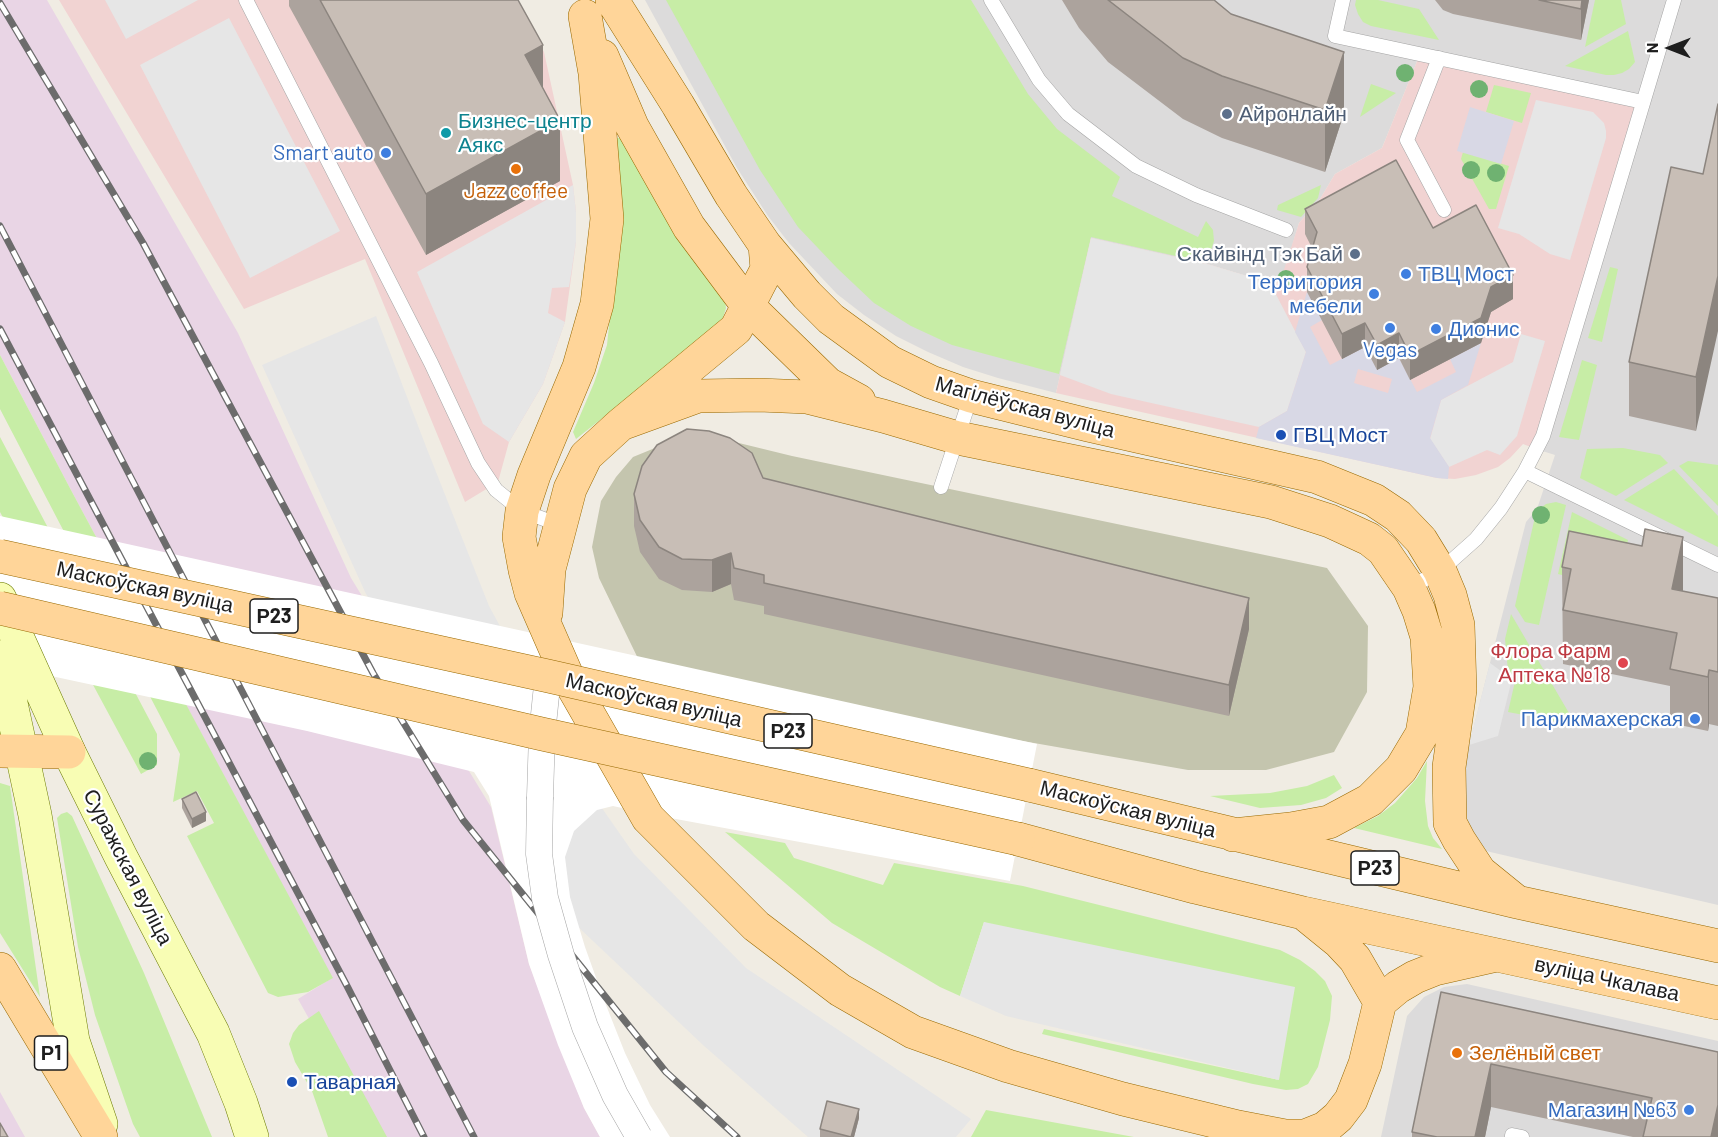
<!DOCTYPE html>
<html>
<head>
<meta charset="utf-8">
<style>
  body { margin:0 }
  #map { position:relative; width:1718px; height:1137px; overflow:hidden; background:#f0ece3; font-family:Barlow,sans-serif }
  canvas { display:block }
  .north { position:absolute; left:1640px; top:18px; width:60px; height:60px; -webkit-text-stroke:4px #fff; paint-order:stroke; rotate:270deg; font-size:16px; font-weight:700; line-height:24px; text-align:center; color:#1e1e1e }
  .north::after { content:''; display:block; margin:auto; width:21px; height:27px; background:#1e1e1e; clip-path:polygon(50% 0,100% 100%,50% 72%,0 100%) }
</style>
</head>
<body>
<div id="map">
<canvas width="1718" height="1137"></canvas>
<div class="north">N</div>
</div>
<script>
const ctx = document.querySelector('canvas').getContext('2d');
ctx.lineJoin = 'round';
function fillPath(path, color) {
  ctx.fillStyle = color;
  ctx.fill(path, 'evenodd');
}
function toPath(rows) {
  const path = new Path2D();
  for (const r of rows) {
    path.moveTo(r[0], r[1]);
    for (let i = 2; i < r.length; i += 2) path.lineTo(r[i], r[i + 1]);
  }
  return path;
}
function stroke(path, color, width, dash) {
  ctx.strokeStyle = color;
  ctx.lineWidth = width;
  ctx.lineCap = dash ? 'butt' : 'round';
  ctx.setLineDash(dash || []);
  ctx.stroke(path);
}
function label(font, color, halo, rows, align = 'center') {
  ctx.font = font + ' Barlow,sans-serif';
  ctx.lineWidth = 4.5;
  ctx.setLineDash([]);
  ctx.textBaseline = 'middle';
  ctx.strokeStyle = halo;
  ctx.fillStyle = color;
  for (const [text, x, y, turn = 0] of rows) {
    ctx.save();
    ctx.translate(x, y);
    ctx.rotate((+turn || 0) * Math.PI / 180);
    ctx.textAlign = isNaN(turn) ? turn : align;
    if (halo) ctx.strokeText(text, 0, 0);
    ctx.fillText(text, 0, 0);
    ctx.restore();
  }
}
fillPath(toPath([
  [645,0,1718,0,1718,905,1486,851,1464,818,1461,788,1469,745,1526,522,1537,509,1555,455,1536,449,1420,54,1382,148,1335,174,1320,199,1299,223,1283,276,1270,283,1207,264,1091,238,1056,393,998,378,963,367,928,352,896,336,864,315,837,294,789,243,768,216,737,168],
  [1467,984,1718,1041,1718,1137,1381,1137,1407,1016,1424,997,1444,987]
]), '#dcdbdb');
fillPath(toPath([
  [59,0,517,0,544,52,573,185,576,212,576,242,565,322,543,384,509,442,498,482,465,502,365,259,244,309],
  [1420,54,1643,102,1536,449,1523,444,1510,458,1498,467,1476,475,1455,479,1437,478,1056,393,1091,238,1207,264,1269,283,1282,276,1299,223,1320,199,1335,174,1382,148]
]), '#f1d3d2');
fillPath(toPath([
  [0,0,47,0,238,333,351,578,491,807,529,964,584,1108,600,1137,375,1137,298,999,332,978,72,492,0,355],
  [0,1092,25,1137,0,1137]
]), '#e9d5e5');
fillPath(toPath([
  [694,432,792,456,1327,568,1368,626,1367,692,1334,752,1266,770,1188,770,646,675,599,578,592,547,601,501,616,477,633,457]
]), '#c4c5ae');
fillPath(toPath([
  [666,0,971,0,1028,94,1057,129,1120,177,1112,196,1198,237,1206,221,1213,230,1214,241,1207,263,1091,237,1059,374,952,345,911,326,874,303,837,268,798,227,760,170],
  [1356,0,1378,0,1419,9,1439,40,1371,26,1363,22,1358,14,1355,5],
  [1595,0,1621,0,1626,24,1585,47],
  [1628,31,1635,62,1629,69,1622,73,1614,75,1606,75,1565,66],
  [1371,84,1396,93,1360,117],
  [1494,85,1531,93,1522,123,1486,112],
  [622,137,724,295,726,308,721,324,576,439,573,432,594,383,607,345,612,297,614,139],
  [1463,152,1509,166,1496,209,1489,209,1461,159],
  [1321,185,1318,198,1301,217,1277,210,1278,205],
  [1610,267,1618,269,1602,342,1588,338],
  [0,355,72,492,333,978,308,992,278,997,268,993,187,836,214,823,197,791,173,802,180,754,0,409],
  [1582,360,1597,365,1579,440,1559,437],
  [0,437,157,734,157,765,141,774,0,512],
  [1623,448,1660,455,1668,463,1616,496,1580,478,1587,449],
  [1688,461,1718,465,1718,506,1679,466],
  [1674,469,1718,516,1718,547,1624,500],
  [1556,502,1566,505,1539,625,1525,622,1515,606,1534,521,1538,510,1546,504],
  [1572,512,1628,540,1616,589,1558,574],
  [1511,614,1576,725,1508,712,1516,677,1508,671,1505,639],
  [1427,761,1425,801,1428,826,1433,838,1442,849,1354,828,1378,816,1395,803,1417,778],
  [1334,775,1342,788,1326,798,1301,805,1260,808,1210,796,1270,793,1307,786],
  [0,783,10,786,40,997,0,933],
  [67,812,72,816,144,973,212,1137,140,1137,133,1124,95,1015,78,947,57,818,61,814],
  [725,832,785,843,794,858,883,885,894,863,1023,886,1280,950,1300,960,1315,971,1325,981,1332,996,1330,1020,1318,1067,1308,1084,1298,1089,1286,1090,1253,1084,1042,1034,1044,1029,1279,1080,984,922,960,996,940,987,832,923],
  [319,1011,387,1137,328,1137,312,1091,295,1062,289,1044,293,1033,299,1025],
  [986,1110,1134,1137,971,1137]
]), '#c7eda6');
fillPath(toPath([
  [105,0,198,0,126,39],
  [229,18,340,231,250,278,140,65],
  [1536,100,1593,112,1604,123,1606,131,1606,138,1570,260,1550,254,1519,234,1498,228],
  [573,185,576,212,576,242,569,287,552,288,548,313,565,322,543,384,509,442,483,424,417,272],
  [1091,238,1207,264,1270,283,1306,352,1287,411,1259,427,1111,394,1060,375],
  [376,316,425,444,489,606,590,791,634,854,746,968,971,1119,956,1137,808,1137,703,1045,575,924,478,774,366,594,262,365],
  [1521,334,1545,341,1517,436,1500,455,1487,450,1449,467,1430,439,1441,400,1513,362],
  [1490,663,1512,679,1498,736,1469,745],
  [984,922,1295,987,1279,1080,1006,1016,960,996]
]), '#e6e6e6');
fillPath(toPath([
  [1470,107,1514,121,1501,164,1457,151],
  [1307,292,1322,320,1310,327,1330,365,1365,347,1377,369,1399,358,1417,392,1456,372,1450,359,1481,343,1468,385,1441,400,1430,438,1449,467,1448,479,1437,478,1256,438,1259,427,1287,411,1306,352,1295,332],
  [1358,369,1392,379,1388,393,1354,383]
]), '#d8d8e5');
fillPath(toPath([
  [0,516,1037,744,1010,881,649,814,613,806,597,810,574,831,565,857,570,897,585,947,604,1000,625,1053,650,1105,670,1137,600,1137,584,1108,558,1045,529,964,489,796,474,772,307,731,0,665]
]), '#fff');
const lane = toPath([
  [246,0,431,363,478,463,496,490,522,511,560,525],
  [991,0,1039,80,1068,114,1136,166,1196,195,1286,230],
  [1343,0,1335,36,1643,102],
  [1439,58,1407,140,1444,210],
  [1525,471,1718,565],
  [941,487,971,396],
  [1409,588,1440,571,1476,539,1501,508,1525,471,1543,436,1674,0],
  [1512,1137,1512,1135,1522,1137]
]);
const street = toPath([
  [540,797,542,734,548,676]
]);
const secondary = toPath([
  [0,599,69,752,121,857,213,1033,241,1103,252,1137],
  [0,657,6,680,35,815,73,1041,101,1124]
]);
const primary = toPath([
  [612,0,678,105,731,195,765,245,807,295,831,319,890,362,931,382,971,396,1088,425,1317,477,1374,500,1398,516,1421,540,1440,571,1450,595,1458,625,1460,690,1449,767,1450,823,1459,840,1480,872,1517,902],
  [585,16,595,73,607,219,597,304,579,367,534,475,522,511,519,537,525,570,531,593,569,680,648,818,756,926,840,990,913,1032,1008,1066,1123,1099,1238,1127,1285,1136,1305,1136,1325,1128,1338,1117,1351,1100,1365,1064,1380,1002,1398,987,1415,977,1435,969,1497,955],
  [602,56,632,126,689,227,748,306,828,384,859,401],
  [621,424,698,396,759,395,807,397,883,416,958,438,1271,502,1330,521,1369,539,1383,550,1409,588,1419,611,1427,637,1430,687,1422,734,1401,769,1370,800,1329,822,1291,829,1233,835],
  [546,613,549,569,570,489,586,456,621,424,736,329,767,269,765,245],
  [0,751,69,752],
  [1029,785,1517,902,1718,946],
  [1018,839,1195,887,1303,913,1718,1003],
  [1307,916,1339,942,1355,959,1380,1002],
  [0,969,101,1137]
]);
stroke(lane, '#a5a5a5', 15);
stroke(street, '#a5a5a5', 27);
stroke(secondary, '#6a7a00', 34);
stroke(primary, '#986900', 34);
stroke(lane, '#fff', 14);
stroke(street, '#fff', 26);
stroke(secondary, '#f8fdb4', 33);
stroke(primary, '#ffd599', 33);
const rail = toPath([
  [0,3,143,243,373,673,463,820,666,1072,737,1137],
  [0,226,474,1137],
  [0,329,346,984,424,1137]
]);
stroke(rail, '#6c6c6c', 7);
stroke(rail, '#fff', 4.5, [14]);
const streetBridge = toPath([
  [540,797,539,854,545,898,561,955,585,1027,615,1095,639,1137]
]);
const primaryBridge = toPath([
  [0,556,548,676,1029,785],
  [0,608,542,734,1018,839]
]);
stroke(streetBridge, '#a5a5a5', 27, []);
stroke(primaryBridge, '#986900', 34, []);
stroke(streetBridge, '#fff', 26);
stroke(primaryBridge, '#ffd599', 33);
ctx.fillStyle = '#6fb271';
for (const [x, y] of [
  [1405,73],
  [1479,89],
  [1471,170],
  [1496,173],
  [1286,279],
  [1541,515],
  [148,761]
]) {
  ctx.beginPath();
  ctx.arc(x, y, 9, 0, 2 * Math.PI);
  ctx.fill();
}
fillPath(toPath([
  [289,0,518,0,543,89,560,181,426,255,289,6],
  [1062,0,1214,0,1344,113,1325,172,1222,138,1183,119,1108,62,1079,28],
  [1435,0,1589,0,1581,40,1453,14,1443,10],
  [1703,174,1696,431,1629,416,1629,362],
  [1305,209,1433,228,1513,299,1491,312,1481,343,1410,380,1399,358,1377,370,1365,347,1342,359,1307,292,1307,267,1312,248,1305,234],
  [763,478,1249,629,1229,716,764,614,764,606,734,600,731,584,712,592,682,590,659,579,640,552,634,526,634,494],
  [1562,567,1718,598,1718,726,1709,724,1708,731,1670,723,1670,686,1563,664],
  [182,799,206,821,192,828,182,808],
  [1441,992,1718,1052,1718,1137,1633,1137,1491,1107,1485,1137,1412,1137,1412,1132],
  [859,1118,854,1137,820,1137,820,1129]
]), '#aca39d');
fillPath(toPath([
  [1582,0,1589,0,1581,40,1581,9],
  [543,45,543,106,525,55],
  [1344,52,1344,113,1325,172,1325,110],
  [560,120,560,181,426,255,426,194],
  [1513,275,1513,299,1491,312,1481,343,1410,380,1410,355,1491,287],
  [1718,276,1718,331,1696,431,1696,377],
  [1365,323,1365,347,1342,359,1342,334],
  [1399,333,1399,358,1377,370,1377,345],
  [1683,537,1683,591,1672,589],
  [731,553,731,584,712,592,712,560],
  [1249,598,1249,629,1229,716,1229,685],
  [1709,670,1709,724,1708,731,1708,677],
  [206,812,206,821,192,828,192,819],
  [1491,1064,1491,1107,1485,1137,1475,1137],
  [1718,1105,1718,1137,1711,1137],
  [859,1109,859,1118,854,1137,851,1137]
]), '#8c857f');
const building = toPath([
  [320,0,518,0,543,45,525,55,560,120,426,194,320,0],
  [1108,0,1214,0,1231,14,1344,52,1325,110,1222,76,1183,58,1108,0],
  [1539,0,1582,0,1581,9,1539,0],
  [1718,104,1718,276,1696,377,1629,362,1671,167,1703,174,1718,104],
  [1396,160,1433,228,1476,205,1513,275,1491,287,1481,318,1410,355,1399,333,1377,345,1365,323,1342,334,1307,267,1317,232,1305,209,1396,160],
  [687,429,709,431,730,438,752,453,763,478,1249,598,1229,685,764,583,764,575,734,568,731,553,712,560,682,559,659,547,640,520,634,494,642,466,657,445,687,429],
  [1645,529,1683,537,1672,589,1718,598,1718,672,1709,670,1708,677,1670,669,1677,633,1563,610,1571,569,1562,567,1569,531,1642,546,1645,529],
  [196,792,206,812,192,819,182,799,196,792],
  [1441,992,1718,1052,1718,1105,1711,1137,1643,1137,1652,1098,1491,1064,1475,1137,1437,1137,1412,1132,1441,992],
  [827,1101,859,1109,851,1137,820,1129,827,1101],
  [0,1123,8,1137,0,1137,0,1123]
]);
fillPath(building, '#c8beb6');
stroke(building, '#8c857f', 1.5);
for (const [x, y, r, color] of [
  [1227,114,6,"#5c6f8a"],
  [446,133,6,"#0f9aa8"],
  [386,153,6,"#3f7fe0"],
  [516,169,6,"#e8710a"],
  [1355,254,6,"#5c6f8a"],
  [1406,274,6,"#3f7fe0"],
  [1374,294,6,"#3f7fe0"],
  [1390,328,6,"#3f7fe0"],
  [1436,329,6,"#3f7fe0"],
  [1281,435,6,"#1a4fb4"],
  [1623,663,6,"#e0444e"],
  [1695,719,6,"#3f7fe0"],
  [1457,1053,6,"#e8710a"],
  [292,1082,6,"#1a4fb4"],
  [1689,1110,6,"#3f7fe0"]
]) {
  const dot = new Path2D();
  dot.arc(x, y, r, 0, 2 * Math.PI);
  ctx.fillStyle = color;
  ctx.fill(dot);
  stroke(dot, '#fff', 2);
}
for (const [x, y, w] of [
  [274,616,48],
  [788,731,48],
  [1375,868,48],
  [51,1053,33]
]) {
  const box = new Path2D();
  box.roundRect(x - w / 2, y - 17, w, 34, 4.5);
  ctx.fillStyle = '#fff';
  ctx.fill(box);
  stroke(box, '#1e1e1e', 1.5);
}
label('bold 20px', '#1e1e1e', null, [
  ["Р23",274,616],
  ["Р23",788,731],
  ["Р23",1375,868],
  ["Р1",51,1053]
]);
label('21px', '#4e5e75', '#fff', [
  ["Айронлайн",1239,114],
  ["Скайвінд Тэк Бай",1343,254,"right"]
], 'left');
label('21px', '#0d838f', '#fff', [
  ["Бизнес-центр",458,121],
  ["Аякс",458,145]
], 'left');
label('21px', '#366cbe', '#fff', [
  ["Smart auto",374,153],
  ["ТВЦ Мост",1418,274,"left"],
  ["Территория",1362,282],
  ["мебели",1362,306],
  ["Дионис",1448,329,"left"],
  ["Vegas",1390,350,"center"],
  ["Парикмахерская",1683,719],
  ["Магазин №63",1677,1110]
], 'right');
label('21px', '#c56008', '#fff', [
  ["Jazz coffee",516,191],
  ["Зелёный свет",1469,1053,"left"]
]);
label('21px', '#1e1e1e', '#fff', [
  ["Магілёўская вуліца",1025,407,15],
  ["Маскоўская вуліца",145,587,12],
  ["Маскоўская вуліца",654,700,13],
  ["Маскоўская вуліца",1128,809,14],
  ["Суражская вуліца",128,867,63],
  ["вуліца Чкалава",1607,979,12]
]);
label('21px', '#164399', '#fff', [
  ["ГВЦ Мост",1293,435],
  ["Таварная",304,1082]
], 'left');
label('21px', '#be3a42', '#fff', [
  ["Флора Фарм",1611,651],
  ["Аптека №18",1611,675]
], 'right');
</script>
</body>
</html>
